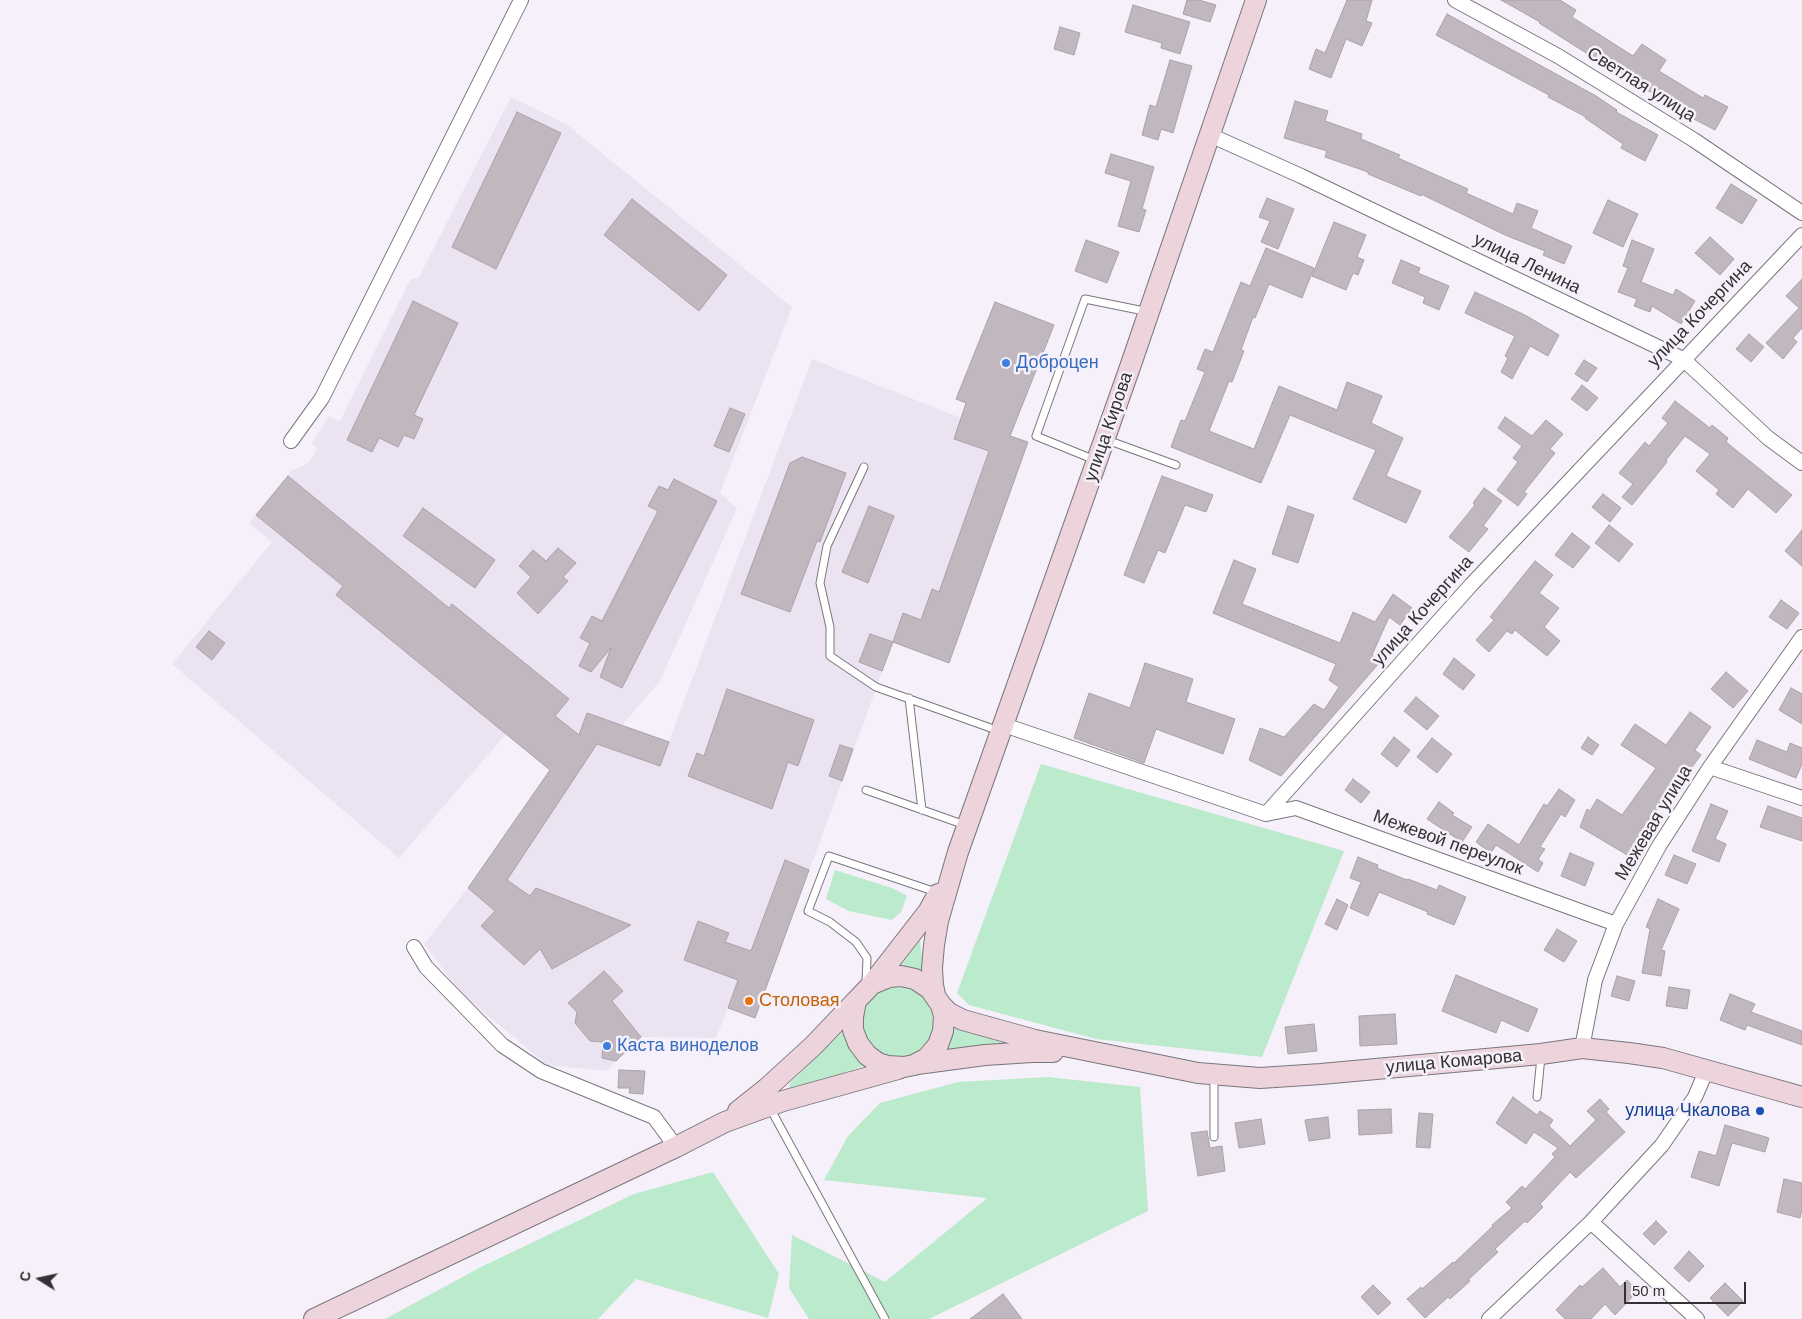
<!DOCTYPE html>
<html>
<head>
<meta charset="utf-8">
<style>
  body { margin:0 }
  #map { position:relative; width:1802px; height:1319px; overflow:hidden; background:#f5f0f9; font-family:Helvetica,sans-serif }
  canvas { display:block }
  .north { position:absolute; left:15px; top:1254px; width:50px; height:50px; -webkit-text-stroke:4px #f5f0f9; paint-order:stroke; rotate:280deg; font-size:14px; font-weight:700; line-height:20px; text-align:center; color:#333134 }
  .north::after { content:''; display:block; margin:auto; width:18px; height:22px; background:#333134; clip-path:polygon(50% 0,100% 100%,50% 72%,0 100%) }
  .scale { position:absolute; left:1624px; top:1282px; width:122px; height:22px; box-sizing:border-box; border:2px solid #333134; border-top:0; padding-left:6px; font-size:15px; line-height:18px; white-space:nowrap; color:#333134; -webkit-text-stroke:4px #f5f0f9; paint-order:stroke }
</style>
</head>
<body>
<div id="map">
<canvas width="1802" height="1319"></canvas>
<div class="north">С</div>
<div class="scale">50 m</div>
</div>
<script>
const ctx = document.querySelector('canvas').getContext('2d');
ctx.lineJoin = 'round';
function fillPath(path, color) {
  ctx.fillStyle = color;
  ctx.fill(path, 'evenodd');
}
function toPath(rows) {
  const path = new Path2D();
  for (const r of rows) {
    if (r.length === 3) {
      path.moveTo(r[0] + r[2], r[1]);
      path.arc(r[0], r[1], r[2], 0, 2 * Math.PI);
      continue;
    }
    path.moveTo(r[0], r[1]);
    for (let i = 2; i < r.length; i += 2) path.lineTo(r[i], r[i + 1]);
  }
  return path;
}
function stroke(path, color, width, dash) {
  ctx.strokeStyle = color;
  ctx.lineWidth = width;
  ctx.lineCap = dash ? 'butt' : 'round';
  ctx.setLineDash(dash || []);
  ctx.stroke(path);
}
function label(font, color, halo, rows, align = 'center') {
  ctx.font = font + ' Helvetica,sans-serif';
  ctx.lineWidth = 5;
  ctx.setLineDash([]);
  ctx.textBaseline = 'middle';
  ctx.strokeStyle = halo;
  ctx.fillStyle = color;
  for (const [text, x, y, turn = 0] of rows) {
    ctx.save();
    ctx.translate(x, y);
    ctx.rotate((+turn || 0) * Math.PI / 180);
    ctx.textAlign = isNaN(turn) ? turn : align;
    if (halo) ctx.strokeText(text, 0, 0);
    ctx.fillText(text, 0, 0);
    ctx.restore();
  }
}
fillPath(toPath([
  [511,97,566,124,792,307,720,493,737,508,660,681,622,725,669,741,812,359,961,418,1028,442,949,663,893,643,755,1018,728,1008,716,1038,641,1037,606,1071,547,1065,460,992,424,944,468,888,550,770,506,734,399,858,172,664,272,542,249,523,291,471,307,464,312,458,317,450,312,443,329,416,340,421,410,280,419,277]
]), '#ece3f2');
fillPath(toPath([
  [1041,764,1344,851,1262,1057,1096,1039,969,1005,957,993],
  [835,870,892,888,907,896,901,912,892,920,849,911,826,899],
  [920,940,924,976,899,968],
  [898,1021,36],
  [951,1021,1008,1044,938,1055],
  [846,1028,867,1065,795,1089,789,1088,791,1082],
  [1047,1077,1140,1087,1148,1211,929,1319,809,1319,789,1288,792,1235,885,1282,987,1198,824,1180,848,1136,880,1103,958,1082],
  [713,1172,779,1274,768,1318,636,1279,598,1319,385,1319,481,1267,634,1194]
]), '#bceacc');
const building = toPath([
  [1187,0,1199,0,1216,5,1210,22,1183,14,1187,0],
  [1347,0,1372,0,1366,21,1372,23,1362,46,1346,39,1331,78,1309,69,1316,49,1325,53,1347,0],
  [1501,0,1560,0,1576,10,1572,17,1633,56,1642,44,1666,60,1659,71,1703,98,1705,95,1728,107,1715,130,1692,118,1693,117,1647,90,1646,91,1539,23,1540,22,1501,0],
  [1133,5,1190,22,1180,54,1161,48,1162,43,1125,32,1133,5],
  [1447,14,1596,96,1617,110,1616,112,1658,135,1645,161,1621,148,1623,144,1585,118,1586,117,1548,97,1549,95,1436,35,1447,14],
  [1060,27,1080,33,1074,55,1054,49,1060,27],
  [1170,60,1192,66,1173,133,1161,129,1158,140,1142,135,1150,105,1156,107,1170,60],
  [1295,101,1328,111,1325,121,1362,134,1361,139,1400,155,1398,158,1468,189,1466,193,1513,214,1517,203,1538,211,1531,228,1572,246,1564,264,1543,255,1545,251,1505,235,1421,194,1421,196,1368,174,1368,172,1325,157,1327,151,1284,138,1295,101],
  [517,112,561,133,496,269,452,247,517,112],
  [1111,154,1154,167,1142,209,1146,210,1139,232,1118,226,1131,181,1105,173,1111,154],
  [1731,184,1757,200,1742,224,1716,208,1731,184],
  [1267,198,1294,209,1278,249,1261,242,1270,221,1259,217,1267,198],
  [632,199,727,275,699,311,604,235,632,199],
  [1608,200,1638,214,1623,247,1593,233,1608,200],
  [1334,222,1366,235,1357,257,1364,260,1358,275,1353,273,1346,290,1312,276,1334,222],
  [1710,237,1734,259,1720,275,1695,253,1710,237],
  [1086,240,1119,252,1107,283,1075,271,1086,240],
  [1632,240,1654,249,1641,282,1673,295,1676,289,1695,301,1681,324,1652,306,1650,312,1634,306,1637,299,1618,292,1628,268,1623,266,1632,240],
  [1266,248,1314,268,1302,298,1269,284,1255,318,1253,317,1241,350,1244,351,1232,382,1229,381,1209,431,1254,449,1279,386,1337,410,1347,382,1382,396,1371,423,1403,438,1386,476,1421,491,1406,523,1353,499,1376,450,1290,415,1261,483,1171,447,1181,420,1185,421,1205,372,1197,369,1205,349,1213,352,1241,282,1250,286,1266,248],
  [1401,260,1420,268,1418,273,1449,286,1439,310,1423,303,1425,297,1392,283,1401,260],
  [1802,279,1802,328,1793,338,1797,342,1783,359,1766,343,1799,308,1786,296,1802,279],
  [1475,292,1525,315,1559,335,1548,356,1530,346,1512,379,1501,372,1508,358,1505,356,1515,336,1465,313,1475,292],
  [413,301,458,323,414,415,423,419,414,439,404,435,398,447,379,438,372,452,347,440,413,301],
  [995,302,1054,325,1010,436,1028,442,949,663,893,642,903,613,921,620,932,589,939,592,989,451,954,439,966,403,956,399,995,302],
  [1749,334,1764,347,1751,362,1736,349,1749,334],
  [1584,360,1597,368,1587,382,1575,374,1584,360],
  [1582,385,1598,398,1587,411,1571,399,1582,385],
  [1675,401,1710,428,1712,425,1728,438,1726,442,1792,495,1776,513,1748,489,1733,508,1716,494,1719,490,1696,471,1710,454,1685,436,1666,460,1667,462,1632,505,1622,497,1633,484,1619,473,1645,442,1649,446,1668,423,1662,418,1675,401],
  [730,408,745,414,729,452,714,446,730,408],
  [1505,417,1532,436,1546,420,1563,434,1550,449,1555,453,1524,492,1527,494,1518,506,1497,490,1518,462,1513,458,1522,446,1498,428,1505,417],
  [802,457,846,473,820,542,817,541,790,612,741,594,790,463,802,457],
  [288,476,449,608,452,604,569,699,555,716,579,735,587,713,669,742,660,766,597,744,507,880,530,896,536,888,631,925,552,969,540,949,524,965,481,926,495,911,468,888,550,770,336,595,343,586,256,515,288,476],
  [1162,476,1213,495,1206,512,1185,505,1165,553,1158,550,1144,583,1124,575,1162,476],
  [674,479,717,501,622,688,600,677,611,648,591,672,579,666,590,643,580,638,592,616,602,621,658,511,648,506,659,486,668,490,674,479],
  [1484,488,1502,501,1483,526,1488,529,1469,552,1449,537,1475,505,1473,503,1484,488],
  [1603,494,1621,508,1610,522,1592,507,1603,494],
  [869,506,894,516,868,583,842,572,869,506],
  [1288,506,1314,515,1298,563,1272,554,1288,506],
  [423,508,495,560,475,588,403,536,423,508],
  [1609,525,1633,544,1619,562,1595,543,1609,525],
  [1802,530,1802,566,1785,551,1802,530],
  [1572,533,1590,547,1573,568,1555,555,1572,533],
  [558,548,576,563,563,577,568,581,538,614,517,593,531,577,519,566,533,550,546,561,558,548],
  [1234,560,1256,569,1242,604,1340,643,1353,612,1375,622,1393,594,1412,608,1400,625,1389,617,1372,655,1380,662,1281,776,1249,760,1260,728,1284,737,1314,704,1324,710,1339,687,1329,680,1336,664,1213,613,1234,560],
  [1535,561,1553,575,1539,593,1559,608,1544,627,1560,641,1547,656,1515,630,1512,634,1507,631,1489,652,1476,640,1494,620,1490,617,1535,561],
  [1781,600,1799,613,1787,629,1769,617,1781,600],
  [209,631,225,643,212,660,196,647,209,631],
  [870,634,893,642,882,671,859,662,870,634],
  [1454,658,1475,675,1463,690,1443,674,1454,658],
  [1145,663,1193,679,1186,702,1235,719,1223,754,1156,729,1144,763,1074,738,1089,693,1130,708,1145,663],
  [1726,672,1748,691,1733,708,1711,689,1726,672],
  [1791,688,1802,694,1802,724,1779,710,1791,688],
  [727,689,814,720,798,766,788,762,772,809,688,776,697,753,704,756,727,689],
  [1416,697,1439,716,1427,730,1404,711,1416,697],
  [1690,712,1711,727,1695,750,1701,755,1692,767,1690,766,1637,835,1640,837,1629,856,1580,827,1587,809,1590,811,1597,799,1622,815,1656,768,1621,745,1635,724,1666,745,1690,712],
  [1394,737,1410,750,1397,767,1381,754,1394,737],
  [1588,737,1599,745,1592,755,1581,748,1588,737],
  [1432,738,1452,754,1437,773,1417,757,1432,738],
  [1757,740,1787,752,1790,743,1802,748,1802,764,1796,778,1749,759,1757,740],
  [840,745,853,749,842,781,829,776,840,745],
  [1353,779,1370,792,1361,803,1345,790,1353,779],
  [1559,789,1575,800,1565,817,1561,814,1540,847,1545,849,1538,859,1543,863,1538,872,1496,845,1491,853,1476,842,1488,824,1519,845,1544,804,1547,806,1559,789],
  [1439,802,1454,813,1452,815,1472,827,1462,842,1427,819,1439,802],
  [1711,804,1728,811,1715,839,1726,844,1719,862,1692,851,1711,804],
  [1768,806,1802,818,1802,841,1760,827,1768,806],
  [1570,853,1594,863,1585,886,1561,876,1570,853],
  [1674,855,1696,864,1687,884,1665,875,1674,855],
  [1358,857,1378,865,1377,868,1407,880,1408,879,1437,890,1439,885,1466,897,1454,925,1427,914,1428,912,1379,892,1368,916,1350,908,1361,882,1350,878,1358,857],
  [785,860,809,870,755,1018,728,1008,738,980,684,960,698,921,729,933,725,942,751,951,785,860],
  [1337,899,1348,905,1337,930,1325,924,1337,899],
  [1658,899,1679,909,1661,950,1665,951,1661,976,1642,973,1650,929,1646,927,1658,899],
  [1557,929,1577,941,1564,962,1544,950,1557,929],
  [604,971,623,991,612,1001,641,1037,616,1061,602,1058,603,1042,590,1041,575,1023,577,1012,568,1003,604,971],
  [1456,975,1538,1009,1528,1032,1501,1020,1496,1033,1442,1011,1456,975],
  [1617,976,1635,981,1629,1001,1611,996,1617,976],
  [1669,987,1690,990,1687,1009,1666,1006,1669,987],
  [1730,994,1755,1004,1751,1012,1802,1031,1802,1045,1747,1025,1745,1030,1720,1020,1730,994],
  [1395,1014,1397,1044,1360,1046,1359,1016,1395,1014],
  [1314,1024,1317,1051,1288,1054,1285,1027,1314,1024],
  [619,1070,645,1071,643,1094,629,1093,630,1088,618,1088,619,1070],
  [1513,1097,1537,1115,1540,1111,1553,1120,1549,1126,1570,1146,1596,1120,1587,1111,1600,1099,1609,1109,1606,1112,1625,1132,1576,1178,1570,1172,1540,1204,1543,1207,1527,1223,1525,1221,1495,1249,1498,1252,1468,1280,1470,1281,1450,1299,1448,1297,1425,1318,1407,1299,1421,1287,1422,1289,1453,1262,1454,1263,1493,1226,1492,1225,1512,1208,1506,1202,1522,1186,1525,1189,1555,1157,1552,1154,1558,1148,1534,1132,1526,1144,1496,1123,1513,1097],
  [1391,1109,1392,1133,1359,1135,1358,1110,1391,1109],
  [1419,1113,1433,1114,1430,1148,1416,1147,1419,1113],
  [1328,1117,1330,1138,1309,1141,1305,1120,1328,1117],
  [1261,1119,1265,1144,1239,1148,1235,1123,1261,1119],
  [1725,1125,1769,1138,1765,1152,1732,1143,1719,1186,1691,1177,1699,1151,1716,1156,1725,1125],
  [1207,1131,1210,1148,1222,1146,1225,1171,1198,1176,1191,1133,1207,1131],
  [1784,1179,1802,1183,1802,1209,1800,1218,1777,1212,1784,1179],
  [1656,1221,1667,1232,1654,1245,1643,1234,1656,1221],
  [1689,1251,1704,1266,1689,1282,1674,1268,1689,1251],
  [1603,1268,1620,1287,1627,1280,1638,1291,1615,1315,1605,1304,1591,1319,1565,1319,1556,1310,1580,1285,1582,1287,1603,1268],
  [1725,1283,1743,1301,1728,1316,1710,1298,1725,1283],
  [1373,1285,1391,1303,1378,1315,1361,1297,1373,1285],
  [1003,1294,1022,1319,970,1319,1003,1294]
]);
fillPath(building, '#c0b8be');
stroke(building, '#aaa2a8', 1);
const lane = toPath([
  [1107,440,1176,465],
  [1095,460,1036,436,1085,299,1149,312],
  [864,467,827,546,820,583,830,627,830,656,876,687,999,731],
  [909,698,922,810],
  [866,790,965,825],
  [866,982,867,958,856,942,830,922,808,911,829,856,936,892],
  [1537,1097,1541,1057],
  [770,1108,885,1319],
  [1214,1137,1214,1075]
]);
const street = toPath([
  [1455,0,1558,56,1694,140,1802,213],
  [1210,135,1301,176,1683,359,1768,438,1802,463],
  [291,441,322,398,521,0],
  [1004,725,1266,814,1471,585,1802,235],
  [1710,767,1802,798],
  [1266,814,1296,808,1616,924],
  [414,947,426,967,502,1045,541,1071,654,1117,676,1147],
  [1582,1048,1595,980,1616,924,1659,846,1710,767,1802,637],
  [1591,1222,1697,1319],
  [1489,1319,1591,1222,1662,1145,1695,1097,1707,1069]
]);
const secondary = toPath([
  [872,984,928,912,938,894],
  [935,995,933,985,932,968,934,945,938,921,958,852,1129,370,1256,0],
  [941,1005,944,1016,943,1031,938,1045,927,1058,914,1065,904,1067,888,1066,878,1063,867,1055,858,1043,853,1030,853,1017,856,1001,872,984,889,977,901,976,915,979,930,989,941,1005,949,1013,963,1020,1035,1040,1198,1073,1260,1078,1321,1074,1541,1054,1582,1048,1629,1053,1663,1058,1802,1097],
  [917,1064,985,1055,1032,1052,1053,1052],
  [738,1111,767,1088,813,1046,856,1001],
  [314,1319,676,1147,725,1122,783,1101,898,1069]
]);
stroke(lane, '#7a767d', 9);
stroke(street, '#7a767d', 16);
stroke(secondary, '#7a767d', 22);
stroke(lane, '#fff', 7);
stroke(street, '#fff', 14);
stroke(secondary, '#edd3db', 20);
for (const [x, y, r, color] of [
  [1006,363,5,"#3f7fe0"],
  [749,1001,5,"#e8710a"],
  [607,1046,5,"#3f7fe0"],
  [1760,1111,5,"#1a4fb4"]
]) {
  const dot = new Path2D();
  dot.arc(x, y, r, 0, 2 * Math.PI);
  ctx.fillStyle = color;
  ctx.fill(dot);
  stroke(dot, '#f5f0f9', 2);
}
label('18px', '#333134', '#f5f0f9', [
  ["Светлая улица",1641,85,32],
  ["улица Ленина",1527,264,26],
  ["улица Кочергина",1700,314,-46],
  ["улица Кирова",1109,427,-71],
  ["улица Кочергина",1423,611,-48],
  ["Межевая улица",1654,823,-59],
  ["Межевой переулок",1448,843,20],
  ["улица Комарова",1454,1062,-5]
]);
label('18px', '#366cbe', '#f5f0f9', [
  ["Доброцен",1016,363],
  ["Каста виноделов",617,1046]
], 'left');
label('18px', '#c56008', '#f5f0f9', [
  ["Столовая",759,1001]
], 'left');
label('18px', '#164399', '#f5f0f9', [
  ["улица Чкалова",1750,1111]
], 'right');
</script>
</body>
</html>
